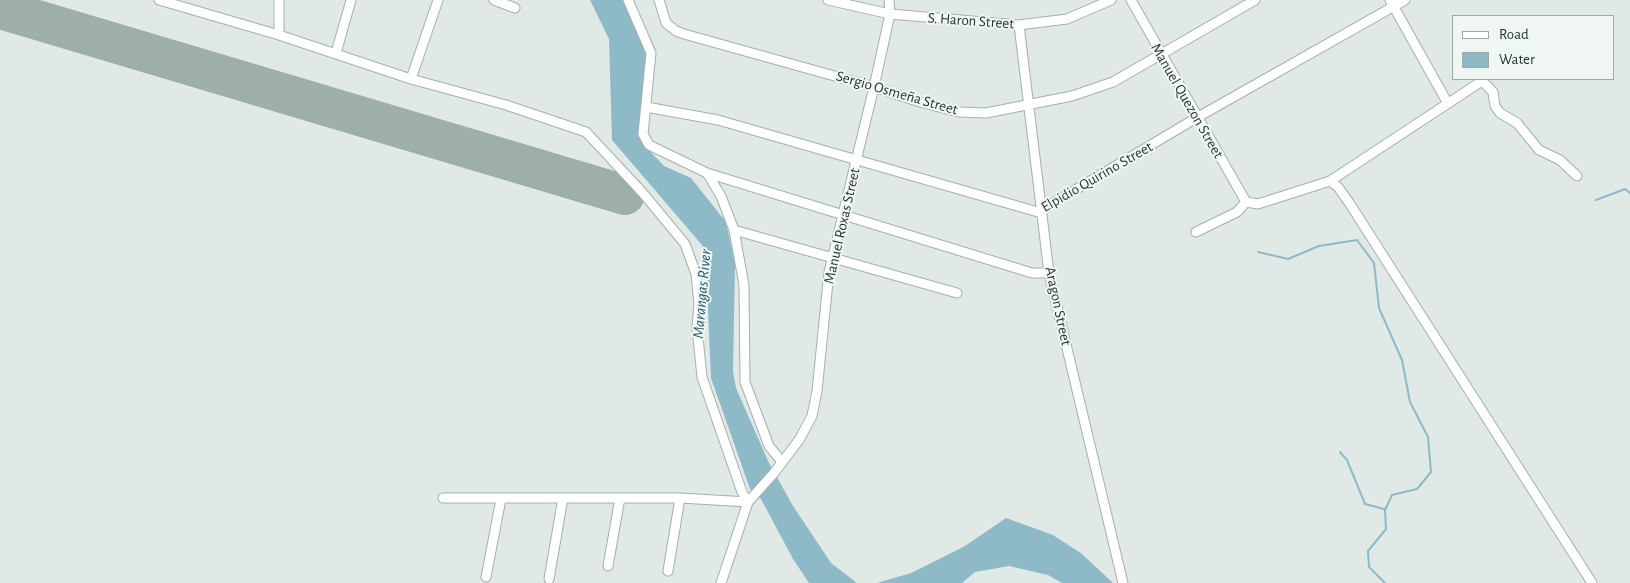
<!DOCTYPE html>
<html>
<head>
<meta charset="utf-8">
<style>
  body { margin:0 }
  #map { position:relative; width:1630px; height:583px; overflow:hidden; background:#e0e9e6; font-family:"Alegreya Sans",sans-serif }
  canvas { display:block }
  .legend { position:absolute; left:1452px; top:15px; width:162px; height:65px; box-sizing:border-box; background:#f0f6f3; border:1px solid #9eaaa6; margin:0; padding:6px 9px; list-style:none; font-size:15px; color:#233733 }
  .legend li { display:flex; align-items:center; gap:10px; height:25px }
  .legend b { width:25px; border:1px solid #9eaaa6 }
</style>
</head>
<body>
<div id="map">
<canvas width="1630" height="583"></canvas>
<ul class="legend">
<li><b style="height:6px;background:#fff"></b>Road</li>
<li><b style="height:14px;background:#8ebac8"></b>Water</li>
</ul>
</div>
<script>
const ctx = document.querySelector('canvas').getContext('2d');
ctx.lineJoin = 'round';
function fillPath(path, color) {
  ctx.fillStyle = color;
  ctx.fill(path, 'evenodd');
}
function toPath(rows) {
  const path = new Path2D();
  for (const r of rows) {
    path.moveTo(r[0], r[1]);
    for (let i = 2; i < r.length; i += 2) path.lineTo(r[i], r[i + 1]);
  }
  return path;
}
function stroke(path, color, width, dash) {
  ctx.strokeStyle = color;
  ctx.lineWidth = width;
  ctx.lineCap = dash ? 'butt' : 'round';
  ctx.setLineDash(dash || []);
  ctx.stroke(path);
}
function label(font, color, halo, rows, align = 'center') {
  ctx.font = font + ' "Alegreya Sans",sans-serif';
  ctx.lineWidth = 4;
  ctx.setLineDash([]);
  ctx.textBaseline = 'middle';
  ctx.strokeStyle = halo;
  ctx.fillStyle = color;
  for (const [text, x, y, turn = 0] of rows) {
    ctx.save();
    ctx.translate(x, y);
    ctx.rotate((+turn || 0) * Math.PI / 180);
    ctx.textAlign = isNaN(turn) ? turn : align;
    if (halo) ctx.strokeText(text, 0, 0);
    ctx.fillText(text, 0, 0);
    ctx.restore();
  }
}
fillPath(toPath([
  [590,0,623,0,646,53,640,132,642,143,664,166,691,178,726,222,735,264,733,371,736,388,769,463,793,506,831,563,857,583,809,583,793,559,761,499,750,489,711,378,706,262,702,245,612,140,609,39],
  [1006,518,1053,535,1082,554,1113,583,1062,583,1048,575,1009,566,975,572,962,583,877,583,911,573,965,546]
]), '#8ebac8');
stroke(toPath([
  [1596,200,1625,189,1630,193],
  [1258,252,1288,259,1319,246,1357,240,1374,263,1379,308,1402,360,1410,402,1428,437,1431,472,1417,489,1392,495,1385,510,1386,529,1368,551,1369,567,1385,583],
  [1340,452,1347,460,1365,504,1384,509]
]), '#8ebac8', 2);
stroke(toPath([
  [0,9,625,195]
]), '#9eaeaa', 40);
const minor = toPath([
  [159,0,279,35,411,79,506,105,586,132,642,192,685,244,696,274,699,304,697,328,702,377,742,492,748,502],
  [494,0,515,8],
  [628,0,651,53,643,134,649,145,707,173,721,196,734,230,744,285,745,382,769,446,782,462],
  [659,0,666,23,676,31,684,34,874,87,923,103,959,112,986,113,1072,96,1113,82,1255,0],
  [828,0,890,14,1019,25,1067,19,1111,0],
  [1131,0,1246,202],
  [1390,0,1447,102],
  [1019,25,1049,273,1123,583],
  [279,35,279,0],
  [336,53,351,0],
  [411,79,438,0],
  [646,107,718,120,1038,212,1198,117,1405,0],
  [707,173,1032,273,1049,273],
  [1330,181,1338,187,1350,204,1592,583],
  [1246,202,1258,204,1330,181,1482,81,1493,92,1495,106,1500,113,1517,123,1539,150,1560,160,1577,176],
  [734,230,957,293],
  [1196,232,1237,212,1246,202],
  [443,498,680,498,748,502],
  [608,566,620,498],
  [668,571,680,498],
  [486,577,501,499],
  [549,579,563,498],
  [721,583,748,502,774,473,799,440,812,416,817,391,829,272,874,87,890,14,889,0]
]);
stroke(minor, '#a4b0ad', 11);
stroke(minor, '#fff', 9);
label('15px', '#233733', '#f0f6f3', [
  ["S. Haron Street",971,21,4],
  ["Sergio Osmeña Street",897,93,16],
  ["Manuel Quezon Street",1187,101,60],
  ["Elpidio Quirino Street",1097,177,-30],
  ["Manuel Roxas Street",842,226,-77],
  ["Aragon Street",1058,306,78]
]);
label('italic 16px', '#245a6b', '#f0f6f3', [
  ["Marangas River",702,294,-85]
]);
</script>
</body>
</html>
